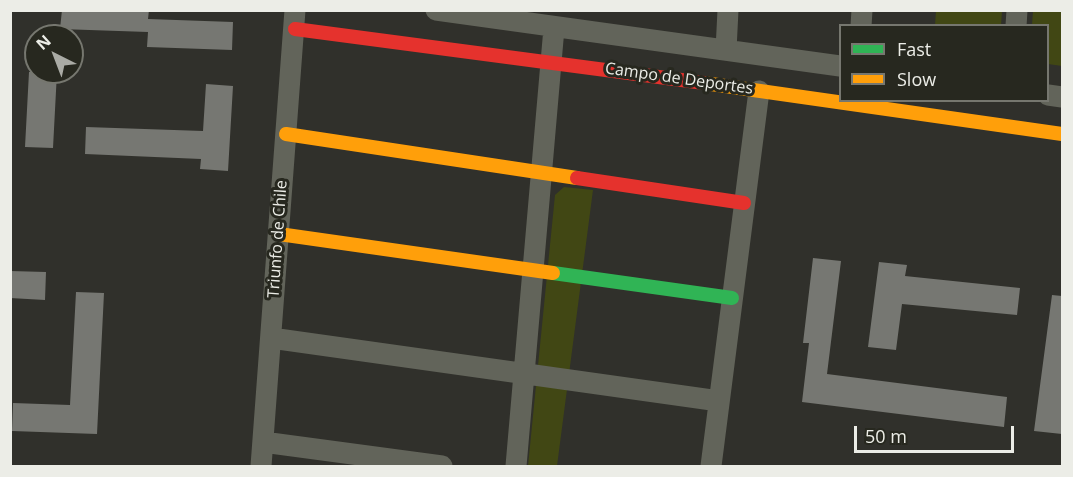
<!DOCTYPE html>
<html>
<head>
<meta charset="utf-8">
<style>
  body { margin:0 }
  #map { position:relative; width:1073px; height:477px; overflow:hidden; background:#30302b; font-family:"Open Sans",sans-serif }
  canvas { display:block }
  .frame { position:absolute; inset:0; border:12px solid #ecede7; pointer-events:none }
  .legend { position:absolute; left:839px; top:24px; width:210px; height:78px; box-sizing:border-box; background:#27281f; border:2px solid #76776f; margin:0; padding:8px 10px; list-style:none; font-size:18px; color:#ecede7 }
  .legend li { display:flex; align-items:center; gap:12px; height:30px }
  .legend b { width:30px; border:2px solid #76776f }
  .north { position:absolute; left:24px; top:24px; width:60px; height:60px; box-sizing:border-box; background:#27281f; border:2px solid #76776f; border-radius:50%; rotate:318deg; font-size:16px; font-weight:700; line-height:24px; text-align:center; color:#ecede7 }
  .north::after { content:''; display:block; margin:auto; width:21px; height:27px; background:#aaaba5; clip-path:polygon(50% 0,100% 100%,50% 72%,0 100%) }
  .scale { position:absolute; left:854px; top:426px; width:160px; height:27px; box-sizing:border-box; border:3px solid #ecede7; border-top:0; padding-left:8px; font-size:18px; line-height:21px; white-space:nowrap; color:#ecede7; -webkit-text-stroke:4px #27281f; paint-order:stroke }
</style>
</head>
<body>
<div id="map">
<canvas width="1073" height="477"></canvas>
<div class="frame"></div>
<ul class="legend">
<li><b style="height:8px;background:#30b455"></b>Fast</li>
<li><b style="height:8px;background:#ff9f0a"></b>Slow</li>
</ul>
<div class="north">N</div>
<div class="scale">50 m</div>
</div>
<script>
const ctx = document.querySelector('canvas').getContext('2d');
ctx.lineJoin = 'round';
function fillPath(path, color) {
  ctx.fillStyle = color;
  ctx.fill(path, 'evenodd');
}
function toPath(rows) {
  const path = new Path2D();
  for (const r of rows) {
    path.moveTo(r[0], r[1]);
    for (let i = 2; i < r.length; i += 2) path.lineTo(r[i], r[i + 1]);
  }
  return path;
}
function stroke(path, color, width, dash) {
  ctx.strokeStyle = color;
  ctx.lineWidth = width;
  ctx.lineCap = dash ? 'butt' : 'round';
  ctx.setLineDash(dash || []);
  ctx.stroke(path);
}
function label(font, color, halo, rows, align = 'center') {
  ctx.font = font + ' "Open Sans",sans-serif';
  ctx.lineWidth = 6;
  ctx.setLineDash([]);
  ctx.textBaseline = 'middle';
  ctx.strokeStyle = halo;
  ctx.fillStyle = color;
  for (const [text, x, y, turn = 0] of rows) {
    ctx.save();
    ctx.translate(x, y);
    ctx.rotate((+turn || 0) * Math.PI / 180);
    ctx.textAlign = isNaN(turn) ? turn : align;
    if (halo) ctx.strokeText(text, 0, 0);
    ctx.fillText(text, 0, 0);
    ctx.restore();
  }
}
fillPath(toPath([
  [936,11,1002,11,1001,25,935,25],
  [1033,11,1062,11,1062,66,1048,64,1048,26,1032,25],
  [564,187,593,190,557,466,528,466,555,195]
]), '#414714');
fillPath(toPath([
  [62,10,149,10,148,19,233,22,232,50,147,47,148,32,60,29],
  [29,72,57,72,53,148,25,147],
  [206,84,233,86,228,171,200,169,201,159,85,154,86,127,203,131],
  [813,258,841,261,827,374,1007,397,1004,427,802,402,809,343,803,343],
  [879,262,907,265,905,276,1020,288,1017,315,902,304,896,350,868,347],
  [10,271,46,272,45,300,10,298],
  [76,292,104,293,97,434,12,431,13,403,70,405],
  [1052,295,1062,296,1062,434,1034,431]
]), '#767772');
stroke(toPath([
  [436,10,840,66],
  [861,26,862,10],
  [1016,26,1017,10],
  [726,50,728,10],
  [1048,95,1062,97],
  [271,338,719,401],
  [263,442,442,466],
  [261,466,295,10],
  [516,466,554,28],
  [711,466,759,91]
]), '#62645a', 21);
stroke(toPath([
  [553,273,732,298]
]), '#30b455', 14);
stroke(toPath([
  [704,83,1062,134],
  [286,134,577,178],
  [279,234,553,273]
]), '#ff9f0a', 14);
stroke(toPath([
  [295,29,704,83],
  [577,178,744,203]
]), '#e5322d', 14);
label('16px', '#ecede7', '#27281f', [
  ["Campo de Deportes",679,79,8],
  ["Triunfo de Chile",278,239,-86]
]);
</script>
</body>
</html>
